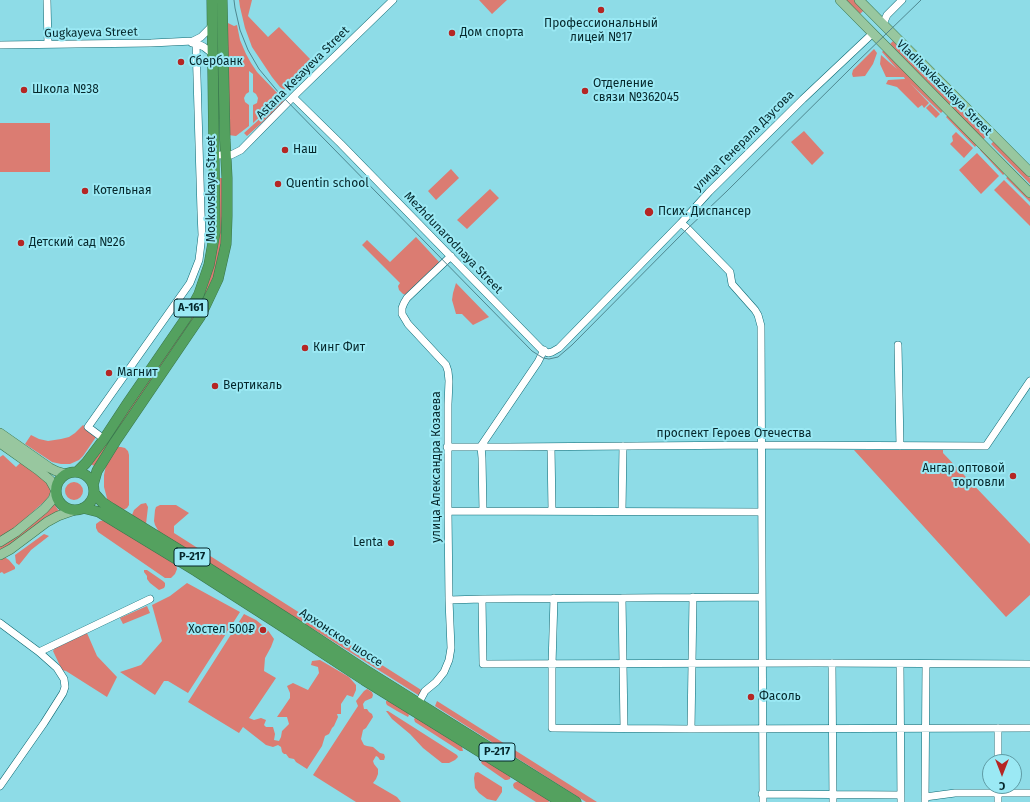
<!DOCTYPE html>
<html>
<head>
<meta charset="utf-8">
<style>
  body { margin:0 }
  #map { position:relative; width:1030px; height:802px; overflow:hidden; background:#8edce7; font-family:"Fira Sans",sans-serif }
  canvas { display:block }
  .north { position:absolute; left:982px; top:754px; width:40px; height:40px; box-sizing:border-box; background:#9be9f4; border:1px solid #5f9ba4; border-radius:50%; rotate:180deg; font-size:11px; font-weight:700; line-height:16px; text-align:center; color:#05272b }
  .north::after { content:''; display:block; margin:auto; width:14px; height:18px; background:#b52624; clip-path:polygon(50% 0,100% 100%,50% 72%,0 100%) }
</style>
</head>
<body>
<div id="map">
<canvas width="1030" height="802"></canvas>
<div class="north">С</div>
</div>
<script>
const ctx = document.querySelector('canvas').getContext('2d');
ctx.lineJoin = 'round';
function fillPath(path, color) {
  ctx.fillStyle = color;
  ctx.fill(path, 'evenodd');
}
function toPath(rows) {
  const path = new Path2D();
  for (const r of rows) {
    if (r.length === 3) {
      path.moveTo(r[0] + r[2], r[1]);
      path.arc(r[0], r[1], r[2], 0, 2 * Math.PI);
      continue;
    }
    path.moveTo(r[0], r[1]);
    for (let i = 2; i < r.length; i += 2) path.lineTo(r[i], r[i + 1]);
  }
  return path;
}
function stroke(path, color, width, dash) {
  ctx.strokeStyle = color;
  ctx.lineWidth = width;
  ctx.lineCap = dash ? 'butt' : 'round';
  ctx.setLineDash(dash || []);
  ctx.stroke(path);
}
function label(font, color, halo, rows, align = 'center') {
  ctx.font = font + ' "Fira Sans",sans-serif';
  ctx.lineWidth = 4;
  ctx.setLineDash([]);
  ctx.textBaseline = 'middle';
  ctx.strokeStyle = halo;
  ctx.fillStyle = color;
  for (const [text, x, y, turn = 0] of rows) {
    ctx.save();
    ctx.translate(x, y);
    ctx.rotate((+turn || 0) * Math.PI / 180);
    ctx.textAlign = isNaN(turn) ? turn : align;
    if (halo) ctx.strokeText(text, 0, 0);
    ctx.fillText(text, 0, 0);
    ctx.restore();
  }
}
fillPath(toPath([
  [239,0,252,0,248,16,268,37,279,27,311,60,284,90,280,87,272,77,252,47,245,28,240,7],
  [479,0,507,0,492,14],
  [844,0,854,0,864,10,859,15],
  [226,22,234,26,237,25,240,40,246,54,251,63,257,72,281,97,253,123,253,105,257,103,258,98,256,94,253,92,253,74,249,71,249,92,246,94,244,98,245,102,249,105,249,126,236,136,228,135],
  [893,41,986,136,983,140,890,44],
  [886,48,945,109,941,113,910,83,929,103,924,108,922,105,918,108,897,87,886,84,888,80,905,79,904,77,886,77,880,64,881,55,897,69,882,52],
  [874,49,877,53,873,64,865,76,853,77,852,74,853,70],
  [282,99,285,102,247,136,244,133],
  [930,104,940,114,936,118,926,108],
  [949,114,978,143,975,147,946,117],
  [0,123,50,123,50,172,0,172],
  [804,131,824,153,812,165,791,142],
  [956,132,973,148,964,158,950,144,953,141,952,136],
  [994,141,1030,178,1030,184,991,144],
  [983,147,1006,172,1003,175,980,150],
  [977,153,999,176,981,194,959,170],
  [451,169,459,178,436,200,428,191],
  [1009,176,1030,197,1030,202,1006,178],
  [218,178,222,178,223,227,221,245,213,282,198,313,96,467,89,463,210,275],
  [1004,180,1030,206,1030,226,994,190],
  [490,189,499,198,467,229,457,220],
  [416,237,440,263,406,295,403,294,399,290,398,286,400,283,362,245,367,240,390,262],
  [456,283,489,317,473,325,462,314,456,314,452,300,453,293],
  [83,425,96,437,83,456,79,460,70,464,61,464,52,462,25,444,31,435,39,439,48,441,61,439,69,437,75,433],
  [116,447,121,447,125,448,128,451,129,455,129,505,127,508,123,510,108,502,104,487,104,475,106,465],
  [854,450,943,450,943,453,1030,544,1030,595,1006,617],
  [3,455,16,467,22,461,45,479,50,489,51,492,49,496,46,500,17,526,0,537,0,457],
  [74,491,9],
  [146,503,148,507,146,524,132,515,134,510,141,504],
  [54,504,59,511,0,552,0,545],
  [160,505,176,505,189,513,174,526,174,533,426,693,423,698,159,532,155,525,154,521,155,510,156,507],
  [105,520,110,521,176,565,177,569,175,574,171,578,165,578,98,532,96,528,96,524,100,521],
  [44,534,49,536,31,550,19,565,16,563,15,555],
  [0,558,6,558,9,560,15,567,15,569,4,574,2,572,0,573],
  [144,570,147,570,163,581,165,583,165,586,164,588,159,590,150,583,147,579,147,576,144,572],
  [187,583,240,612,188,693,168,681,164,681,155,695,120,672,141,665,162,641,152,605,170,596],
  [147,606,150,613,123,624,120,618],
  [244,614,256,620,267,629,274,639,271,647,265,658,264,671,276,678,249,718,254,720,261,718,266,720,264,725,266,727,273,727,275,734,274,740,279,741,281,737,282,731,289,724,287,717,277,717,290,698,290,693,287,686,293,683,308,690,319,673,318,667,311,665,312,661,320,660,349,677,356,685,356,690,353,697,347,695,341,704,341,714,337,714,338,717,334,726,332,728,329,734,325,736,322,746,307,769,296,762,294,759,289,758,286,754,284,754,282,752,281,747,278,745,273,747,266,745,243,727,239,733,188,702],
  [87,633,97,656,117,677,107,697,66,671,62,670,53,651,55,648],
  [367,689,372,692,373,695,372,698,365,701,363,704,364,709,367,709,369,712,372,714,373,717,366,728,363,730,361,739,364,745,367,746,373,747,380,753,384,754,385,757,384,760,380,760,378,757,376,756,373,761,374,764,378,769,378,774,376,779,373,783,397,797,401,802,356,802,313,775,358,706,356,701,364,691],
  [386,701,389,701,408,713,409,715,408,717,397,711,387,705,386,703],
  [437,701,597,802,586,802,435,706],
  [386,711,388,711,457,755,458,757,455,760,449,763,442,763,423,748,410,734,392,719],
  [415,718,418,718,462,747,463,751,460,751,415,722,414,719],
  [484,759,511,775,510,779,507,780,505,780,482,764,481,762],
  [478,772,502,787,502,792,496,801,487,799,479,793,475,788,474,778,475,773],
  [518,781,523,783,548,799,549,802,536,802,514,788,513,785,514,783]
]), '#db7c72');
const minor = toPath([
  [47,0,48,44],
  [883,24,887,15,902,0],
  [192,43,198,44,204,47,213,54],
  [0,45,151,43,193,41,201,37,212,26],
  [293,97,341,144,541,349,548,353,552,352,559,348,681,223,709,192,803,99,873,33],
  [214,155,231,155,241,150,297,93,393,0],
  [681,223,688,229,730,272,732,284,755,310,758,315,761,326,763,802],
  [898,345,900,446],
  [104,439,88,427,190,283,199,260,202,235,201,212,196,43],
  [447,447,508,447,761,445,986,446,1030,381],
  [551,447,552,511],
  [448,511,761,512],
  [483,511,482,458,481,446,538,362,544,350],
  [622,511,623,446],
  [554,598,552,665,552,728,691,729,1030,728],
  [622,598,624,728],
  [482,599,483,664,817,663,1030,664],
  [449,600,482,599,762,597],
  [0,623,39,652,57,668,64,679,65,687,63,693,44,723,0,786],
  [39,652,150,599],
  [832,663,833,802],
  [900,664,901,802],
  [417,706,425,691,436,682,444,672,449,660,451,648,449,600,448,511,448,404,449,381,448,371,446,365,408,324,402,314,402,308,404,303,407,298,451,256],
  [691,729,693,597],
  [998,762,998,728],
  [762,794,901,795],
  [925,797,955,793,1030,793],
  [925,802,926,664],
  [998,802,998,786]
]);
const major = toPath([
  [840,0,1030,193],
  [859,0,1030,172],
  [0,433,50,468,56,471,66,474],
  [0,443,38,470,50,480,55,489],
  [0,542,16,532,44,509,53,499,55,493],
  [0,555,11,549,47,522,58,516,75,510]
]);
const highway = toPath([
  [75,491,19],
  [77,472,86,463,104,439,127,404,186,318,199,294,209,265,215,232,212,0],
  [93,485,97,471,115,442,200,317,218,279,226,244,227,216,227,178,225,140,222,0],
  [94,493,102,502,111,508,194,559,291,621,367,671,576,802],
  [83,508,99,512,196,571,277,623,364,680,561,802]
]);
stroke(minor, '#0b6771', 8);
stroke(major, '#38764d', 10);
stroke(highway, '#38764d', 11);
stroke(minor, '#fff', 7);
stroke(major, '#98c79f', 9);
stroke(highway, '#54a15f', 10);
stroke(toPath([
  [234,0,235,8,240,30,248,50,259,69,279,93,532,351,543,358,549,359,558,357,572,345,686,230,727,191,855,64,921,0]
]), '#4e878f', 1);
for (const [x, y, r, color] of [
  [601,10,4,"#b52624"],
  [452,33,4,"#b52624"],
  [181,62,4,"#b52624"],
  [24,90,4,"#b52624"],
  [585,91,4,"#b52624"],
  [285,150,4,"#b52624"],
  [278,184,4,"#b52624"],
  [85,191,4,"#b52624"],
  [649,212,5,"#b52624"],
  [21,243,4,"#b52624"],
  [305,348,4,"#b52624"],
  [109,373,4,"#b52624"],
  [215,386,4,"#b52624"],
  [1013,476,4,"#b52624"],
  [391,543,4,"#b52624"],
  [263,630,4,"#b52624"],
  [751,697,4,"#b52624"]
]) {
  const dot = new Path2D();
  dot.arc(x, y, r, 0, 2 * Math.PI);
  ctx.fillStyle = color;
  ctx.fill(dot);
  stroke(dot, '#9be9f4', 1.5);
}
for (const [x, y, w] of [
  [191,308,34],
  [192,557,36],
  [497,752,36]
]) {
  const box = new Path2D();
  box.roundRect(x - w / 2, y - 9, w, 18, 3);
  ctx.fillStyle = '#9be9f4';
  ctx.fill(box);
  stroke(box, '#05272b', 1);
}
label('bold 11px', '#05272b', null, [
  ["А-161",191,308],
  ["Р-217",192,557],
  ["Р-217",497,752]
]);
label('12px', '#05272b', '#9be9f4', [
  ["Профессиональный",601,24,"center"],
  ["лицей №17",601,38,"center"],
  ["Дом спорта",460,33],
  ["Сбербанк",189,62],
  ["Отделение",593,84],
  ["связи №362045",593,98],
  ["Школа №38",32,90],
  ["Наш",293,150],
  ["Quentin school",286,184],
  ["Котельная",93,191],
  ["Псих. Диспансер",658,212],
  ["Детский сад №26",29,243],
  ["Кинг Фит",313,348],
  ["Магнит",117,373],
  ["Вертикаль",223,386],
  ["Ангар оптовой",1005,469,"right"],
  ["торговли",1005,483,"right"],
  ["Lenta",383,543,"right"],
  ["Хостел 500₽",255,630,"right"],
  ["Фасоль",759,697]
], 'left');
label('12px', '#05272b', '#9be9f4', [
  ["Gugkayeva Street",91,33,-1],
  ["Astana Kesayeva Street",303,73,-45],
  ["Vladikavkazskaya Street",944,88,45],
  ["улица Генерала Дзусова",744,141,-45],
  ["Moskovskaya Street",212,189,-90],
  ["Mezhdunarodnaya Street",453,243,46],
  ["проспект Героев Отечества",734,434],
  ["улица Александра Козаева",437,467,-90],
  ["Архонское шоссе",341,638,33]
]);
</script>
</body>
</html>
